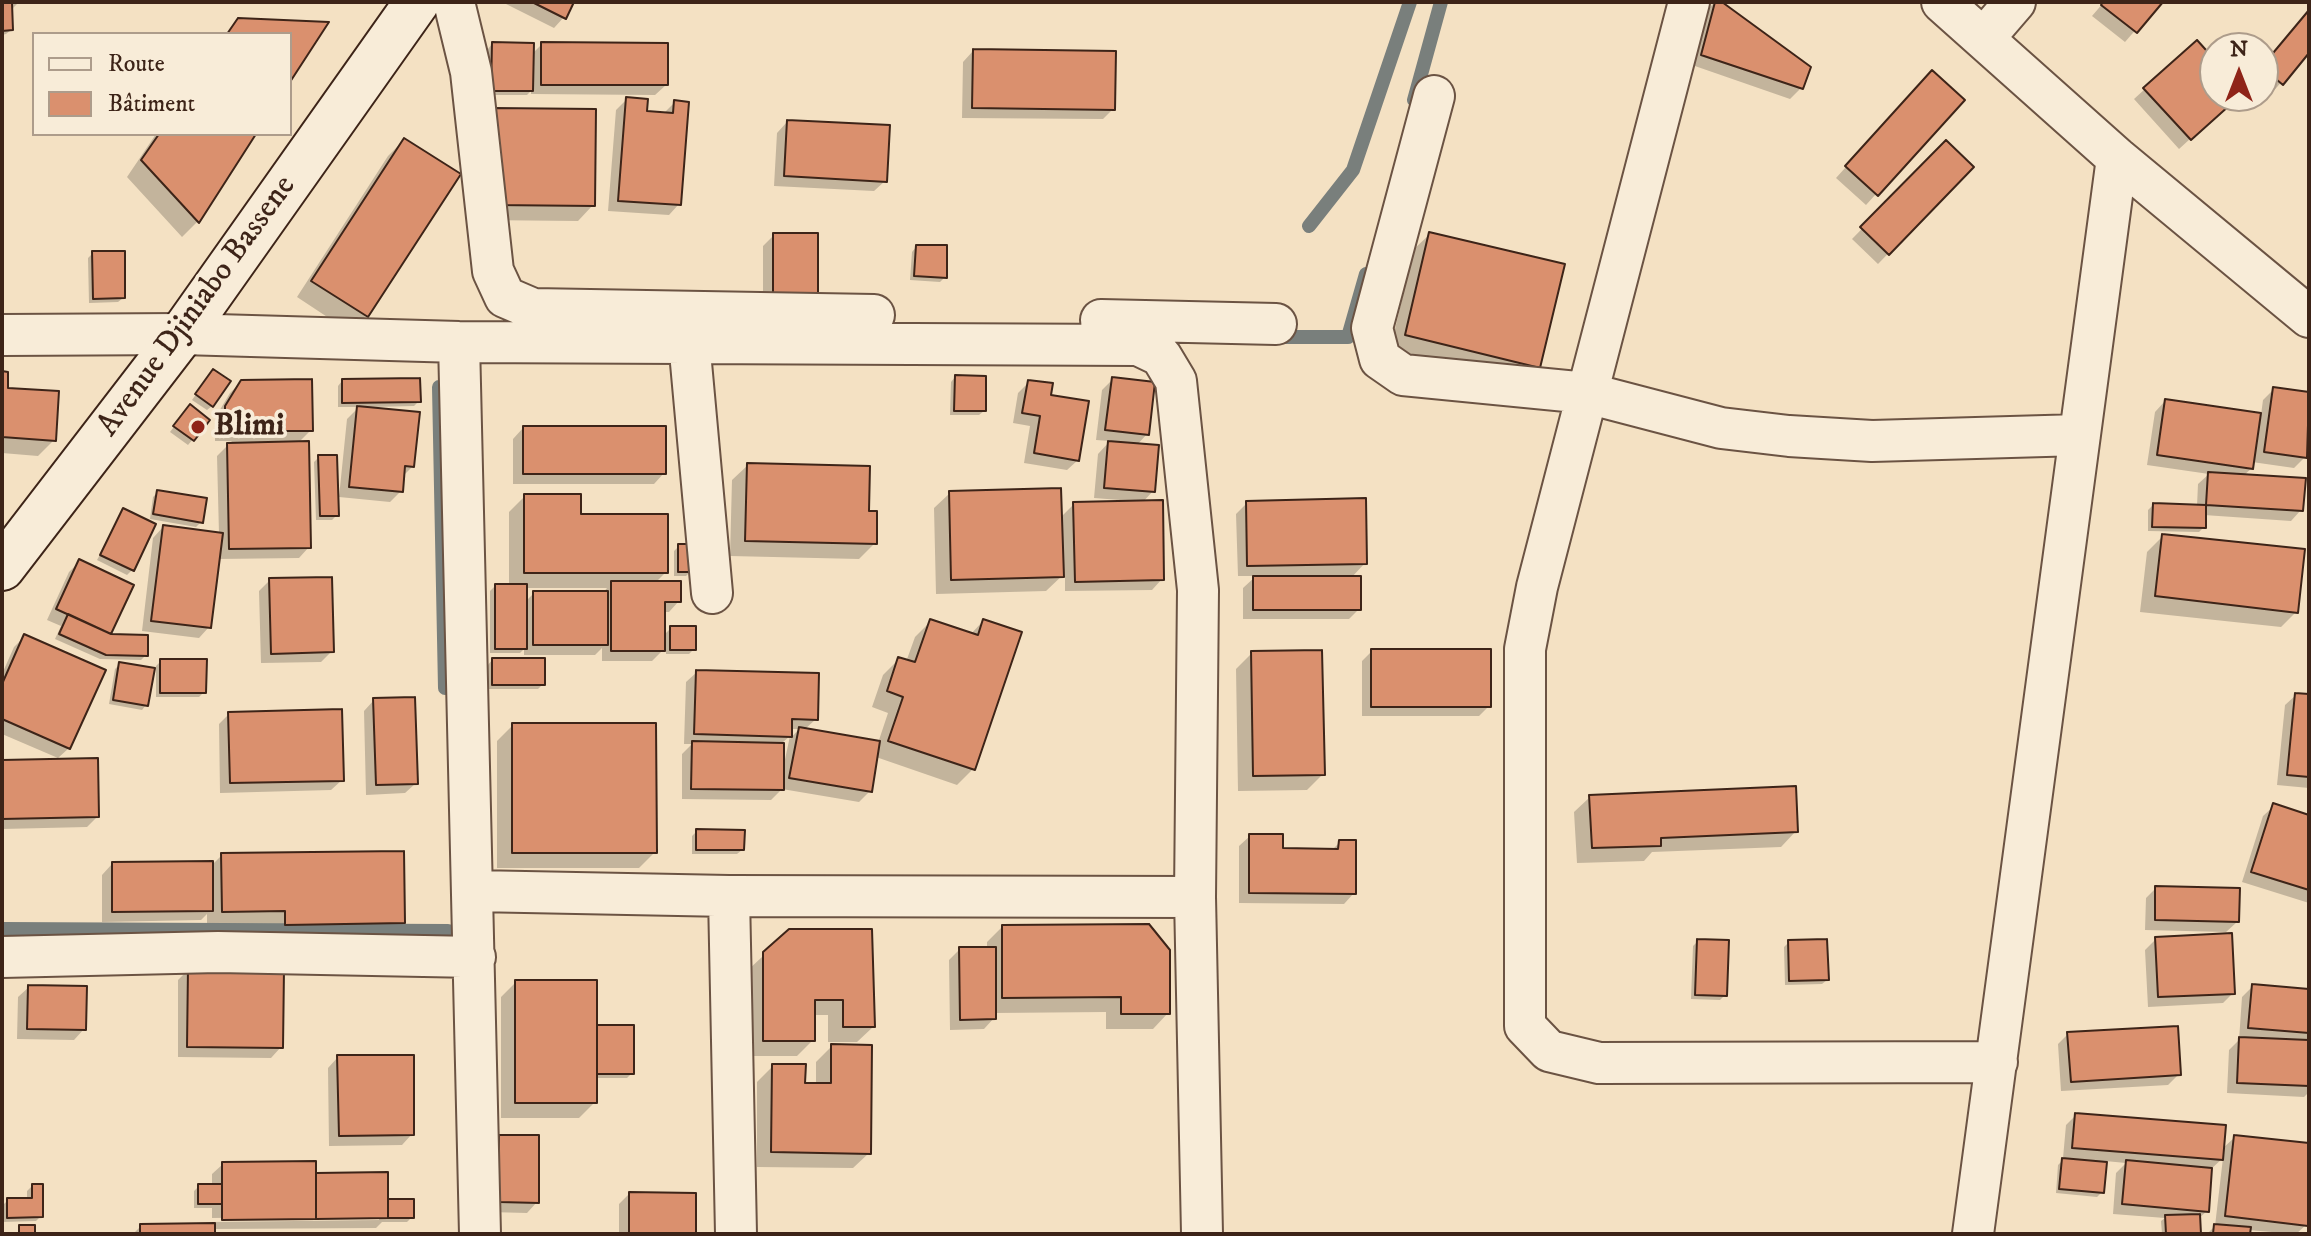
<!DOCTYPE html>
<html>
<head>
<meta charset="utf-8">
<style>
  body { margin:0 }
  #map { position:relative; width:2311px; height:1236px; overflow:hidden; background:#f4e1c3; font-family:"IM FELL DW Pica",serif }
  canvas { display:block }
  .frame { position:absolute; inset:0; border:4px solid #3d2418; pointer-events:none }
  .legend { position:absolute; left:32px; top:32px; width:260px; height:104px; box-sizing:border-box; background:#f8ecd8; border:2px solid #ad9c8b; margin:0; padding:10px 14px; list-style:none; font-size:24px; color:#3d2418 }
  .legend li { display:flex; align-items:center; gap:16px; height:40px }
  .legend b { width:40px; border:2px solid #ad9c8b }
  .north { position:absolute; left:2199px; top:32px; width:80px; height:80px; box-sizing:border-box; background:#f8ecd8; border:2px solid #ad9c8b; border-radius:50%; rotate:0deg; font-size:22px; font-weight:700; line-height:32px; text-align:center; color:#3d2418 }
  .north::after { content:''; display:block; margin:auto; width:28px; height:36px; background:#8f2418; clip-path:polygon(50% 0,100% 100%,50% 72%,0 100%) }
</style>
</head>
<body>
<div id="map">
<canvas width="2311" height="1236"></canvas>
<div class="frame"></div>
<ul class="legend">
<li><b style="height:10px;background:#f8ecd8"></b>Route</li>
<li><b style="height:22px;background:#da906e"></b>Bâtiment</li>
</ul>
<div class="north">N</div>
</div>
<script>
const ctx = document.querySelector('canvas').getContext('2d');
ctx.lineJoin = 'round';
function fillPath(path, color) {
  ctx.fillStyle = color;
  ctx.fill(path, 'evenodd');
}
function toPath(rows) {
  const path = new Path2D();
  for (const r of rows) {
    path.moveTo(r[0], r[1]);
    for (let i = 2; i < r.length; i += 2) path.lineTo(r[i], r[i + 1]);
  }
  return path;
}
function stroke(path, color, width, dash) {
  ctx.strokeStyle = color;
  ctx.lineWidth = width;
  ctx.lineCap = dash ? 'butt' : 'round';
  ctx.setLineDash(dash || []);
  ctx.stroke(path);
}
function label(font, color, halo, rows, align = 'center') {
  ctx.font = font + ' "IM FELL DW Pica",serif';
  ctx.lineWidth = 7;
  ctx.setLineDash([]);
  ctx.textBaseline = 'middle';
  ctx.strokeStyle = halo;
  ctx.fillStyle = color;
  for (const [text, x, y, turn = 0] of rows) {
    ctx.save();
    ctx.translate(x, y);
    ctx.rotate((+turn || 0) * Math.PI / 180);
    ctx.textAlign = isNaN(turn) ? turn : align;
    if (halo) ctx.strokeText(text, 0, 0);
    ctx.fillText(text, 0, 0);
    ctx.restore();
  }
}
fillPath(toPath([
  [2,2,19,2,10,11,11,30,6,34,2,35],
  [507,2,572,2,564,17,554,28,506,4],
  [1715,2,1718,2,1801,88,1790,99,1692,65,1706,11],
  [2104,2,2160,2,2125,42,2092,16],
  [2309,11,2309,50,2271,94,2263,87,2263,66],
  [492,44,532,54,542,44,666,85,655,95,531,94,531,91,527,95,487,95,488,49],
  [973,51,1113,109,1103,119,962,118,963,62],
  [2215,63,2215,96,2237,96,2179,149,2134,99,2145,89],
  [1922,83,1876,194,1866,205,1836,178],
  [627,99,645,113,664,113,675,102,679,204,669,215,608,211,616,110],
  [787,122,885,181,874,191,774,186,777,133],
  [478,126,593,205,578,221,478,220],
  [156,134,254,134,197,222,182,237,127,177],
  [404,140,458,175,366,316,350,332,297,297,388,156],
  [1946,143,1972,167,1878,264,1852,239],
  [1430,234,1538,367,1523,383,1390,350,1414,249],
  [774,235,816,235,763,309,763,246],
  [916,247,945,277,940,282,910,280,912,252],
  [93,253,123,298,118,302,89,303,88,258],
  [2,373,6,390,54,440,38,456,2,453],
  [209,376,212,406,207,410,192,400],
  [955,377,984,411,979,415,950,415,951,382],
  [1113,379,1147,434,1136,446,1153,491,1142,503,1162,579,1152,590,1065,591,1065,573,1046,591,936,594,934,508,950,493,1060,518,1074,504,1120,503,1120,500,1094,498,1098,454,1110,441,1096,440,1102,390],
  [342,381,419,401,414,406,371,407,413,466,402,477,401,491,390,502,339,497,347,419,359,407,338,407,338,386],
  [241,382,311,430,297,444,309,547,299,558,217,559,209,627,199,638,142,631,153,538,163,527,219,534,217,456,232,441,215,441,215,418,230,393],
  [1029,382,1078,460,1067,470,1024,463,1030,426,1013,423,1018,393],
  [2274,389,2309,394,2309,431,2305,457,2294,468,2252,462,2252,468,2243,476,2301,510,2291,521,2204,515,2204,527,2199,532,2148,531,2148,510,2153,505,2197,506,2198,484,2209,474,2147,465,2155,412,2165,401,2261,415,2263,400],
  [186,411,208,421,188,445,170,432],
  [523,428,664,473,654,484,513,484,513,439],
  [319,457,337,515,332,520,316,520,314,462],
  [748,465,867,513,875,543,859,559,730,556,732,480],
  [158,492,201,522,196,527,150,519,153,497],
  [525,496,579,516,666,572,655,583,679,601,669,612,663,612,663,636,671,628,694,649,689,654,666,654,666,647,652,661,602,661,602,648,595,655,524,655,524,649,520,653,490,653,490,591,495,586,509,586,509,512],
  [525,588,607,588,603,593,534,593,525,602],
  [1247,503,1365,563,1351,578,1359,609,1349,619,1243,619,1243,588,1256,576,1238,576,1236,514],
  [124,511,154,525,132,570,127,575,97,560],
  [2163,536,2296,612,2281,627,2140,612,2147,552],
  [679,546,691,571,686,576,674,576,674,551],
  [80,561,108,636,146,655,141,660,100,659,55,639,61,626,47,620,69,572],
  [270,580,332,651,321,662,261,663,259,591],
  [931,621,970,635,983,621,973,769,957,785,876,757,870,791,859,802,782,789,771,800,682,799,682,754,692,744,684,744,686,682,697,672,816,719,804,730,878,743,888,713,872,707,883,675,899,659,906,662,915,637],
  [790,729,799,729,790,739],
  [790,736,784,764,782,764,782,743],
  [25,636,69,748,58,758,2,734,2,674,14,647],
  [1372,651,1489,706,1479,716,1362,716,1362,661],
  [1252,653,1323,774,1307,790,1238,791,1236,669],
  [492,660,543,684,538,689,488,689,488,665],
  [161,661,204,692,199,697,156,697,156,666],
  [120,664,146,705,142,710,109,704,115,669],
  [2296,695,2309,696,2309,788,2277,785,2285,705],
  [374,700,416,783,405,793,366,795,364,711],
  [229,714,342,780,331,790,220,793,219,724],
  [513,725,655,852,639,868,497,868,497,741],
  [2,762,97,817,87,827,2,829],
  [1590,797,1796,831,1781,847,1652,852,1644,861,1577,863,1574,812],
  [2274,806,2309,817,2309,903,2242,882,2263,816],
  [697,831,742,850,737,854,692,854,692,836],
  [1250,836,1281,850,1331,851,1340,842,1354,893,1344,904,1239,903,1239,846],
  [222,855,403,922,387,938,270,939,270,926,207,927,207,914,201,920,102,922,102,875,112,864,214,863],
  [2156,888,2237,922,2226,932,2145,930,2146,898],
  [1002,927,1168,1013,1153,1029,1106,1029,1106,1012,994,1013,994,1018,984,1029,950,1030,949,960,960,949,987,949,987,942],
  [790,931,873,1027,857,1042,828,1042,828,1015,813,1015,813,1040,797,1056,748,1056,748,970],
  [2156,939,2233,993,2223,1003,2148,1007,2145,950],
  [1698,941,1725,995,1720,1000,1691,999,1693,946],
  [1789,942,1827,980,1822,984,1785,985,1784,947],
  [189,969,281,1047,271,1058,178,1057,178,980],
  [516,982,595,1027,632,1073,627,1078,595,1078,595,1102,579,1118,501,1118,501,997],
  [2253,986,2309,991,2309,1092,2304,1097,2227,1093,2229,1050,2239,1040,2242,997],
  [29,987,84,1029,74,1040,17,1039,18,997],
  [2068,1034,2179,1074,2168,1085,2061,1091,2058,1044],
  [832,1046,869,1153,853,1168,757,1167,757,1082,773,1066,803,1085,816,1085,816,1062],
  [338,1057,412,1134,402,1145,329,1146,328,1068],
  [2076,1115,2222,1149,2235,1137,2309,1145,2309,1195,2306,1225,2296,1234,2248,1230,2248,1234,2207,1234,2215,1226,2223,1158,2210,1170,2207,1211,2198,1219,2199,1234,2162,1234,2161,1221,2165,1218,2113,1214,2116,1173,2126,1163,2105,1161,2102,1192,2097,1197,2056,1193,2058,1165,2065,1158,2063,1158,2066,1125],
  [500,1137,537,1202,527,1213,489,1212,489,1147],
  [223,1164,314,1175,412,1217,407,1222,382,1222,376,1228,213,1229,213,1234,133,1234,141,1226,212,1225,212,1222,379,1220,379,1216,212,1218,212,1208,194,1208,194,1191,199,1186,212,1186,212,1174],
  [32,1186,41,1216,36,1221,2,1222,3,1205,8,1200,27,1200,27,1191],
  [629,1194,694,1234,619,1234,619,1204]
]), '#0003');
stroke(toPath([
  [1414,100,1441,2],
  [1309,226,1353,170,1410,2],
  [1271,337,1348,337,1366,274],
  [439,387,445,688],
  [2,929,448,931]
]), '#797f7c', 14);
const building = toPath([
  [532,2,574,2,566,19,532,2],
  [1715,2,1722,2,1811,67,1803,89,1701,55,1715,2],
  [2103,2,2163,2,2137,33,2101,5,2103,2],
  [2,3,12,3,13,30,2,31,2,3],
  [2309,10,2309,53,2283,85,2263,68,2263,65,2309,10],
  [238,18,329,22,290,82,290,34,227,34,238,18],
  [2197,40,2215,60,2215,96,2240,96,2191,140,2143,88,2197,40],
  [492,42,534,43,533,91,491,91,492,42],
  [541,42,668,43,668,85,541,85,541,42],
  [973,49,1116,51,1115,110,972,108,973,49],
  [1932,70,1965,100,1878,196,1845,166,1932,70],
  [626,97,648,99,647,111,673,113,674,100,689,102,681,205,618,201,626,97],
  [493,108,596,109,595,206,493,205,493,108],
  [787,120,890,125,887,182,784,176,787,120],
  [159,134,256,134,199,223,141,160,159,134],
  [404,138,461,174,368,317,311,281,404,138],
  [1946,140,1974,167,1889,255,1860,227,1946,140],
  [1429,232,1565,264,1540,368,1405,335,1429,232],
  [773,233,818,233,818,299,773,299,773,233],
  [916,245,947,245,947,278,914,276,916,245],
  [92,251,125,251,125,298,93,299,92,251],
  [213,369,231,381,213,407,195,394,213,369],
  [2,371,8,372,8,388,59,391,56,441,2,437,2,371],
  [955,375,986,376,986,411,954,411,955,375],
  [1112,377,1155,382,1149,435,1105,430,1112,377],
  [420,378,421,402,342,403,342,379,420,378],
  [312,379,313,431,225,431,225,406,241,380,312,379],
  [1028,380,1053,383,1051,395,1089,401,1079,461,1034,453,1040,416,1022,413,1028,380],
  [2273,387,2309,392,2307,458,2264,452,2273,387],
  [2165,399,2261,413,2253,469,2157,455,2165,399],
  [190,404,210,420,194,441,173,426,190,404],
  [357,406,420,412,414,467,405,466,403,492,349,487,357,406],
  [523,426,666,426,666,474,523,474,523,426],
  [309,441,311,548,229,549,227,443,309,441],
  [1108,441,1159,445,1155,492,1104,488,1108,441],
  [318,455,337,455,339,516,320,516,318,455],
  [747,463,870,466,869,511,877,511,877,544,745,541,747,463],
  [2208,472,2306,478,2303,511,2206,505,2208,472],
  [1061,488,1064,577,951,580,949,491,1061,488],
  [157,490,207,498,203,523,153,514,157,490],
  [524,494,581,494,581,514,668,514,668,573,524,573,524,494],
  [1366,498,1367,564,1247,566,1246,501,1366,498],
  [1163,500,1164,580,1075,582,1073,502,1163,500],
  [2153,503,2206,505,2206,528,2152,527,2153,503],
  [123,508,156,524,134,571,100,555,123,508],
  [163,525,223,533,211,628,151,621,163,525],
  [2162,534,2305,549,2298,613,2155,596,2162,534],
  [678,544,693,544,693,572,678,572,678,544],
  [79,559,134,585,111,634,56,609,79,559],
  [1253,576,1361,576,1361,610,1253,610,1253,576],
  [332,577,334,652,271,654,269,578,332,577],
  [611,581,681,581,681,602,665,602,665,651,611,651,611,581],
  [495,584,527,584,527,649,495,649,495,584],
  [533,591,608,591,608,645,533,645,533,591],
  [68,614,111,634,148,635,148,656,106,655,59,634,68,614],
  [930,619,978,635,983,619,1022,632,975,770,888,741,903,697,887,691,898,657,915,662,930,619],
  [670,626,696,626,696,650,670,650,670,626],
  [24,634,106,670,70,749,2,719,2,684,24,634],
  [1371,649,1491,649,1491,707,1371,707,1371,649],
  [1322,650,1325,775,1253,776,1251,651,1322,650],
  [492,658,545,658,545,685,492,685,492,658],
  [160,659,207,659,206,693,160,693,160,659],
  [119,662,155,668,148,706,113,700,119,662],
  [696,670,819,673,818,720,792,719,792,737,694,734,696,670],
  [2295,693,2309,694,2309,777,2287,775,2295,693],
  [415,697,418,784,376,785,373,698,415,697],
  [342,709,344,781,230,783,228,712,342,709],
  [512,723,656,723,657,853,512,853,512,723],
  [799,727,880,741,872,792,789,778,799,727],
  [692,741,784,743,784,790,691,789,692,741],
  [98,758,99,817,2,819,2,760,98,758],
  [1796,786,1798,832,1661,838,1661,846,1592,848,1589,795,1796,786],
  [2273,803,2309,815,2309,890,2251,872,2273,803],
  [696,829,745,830,744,850,696,850,696,829],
  [1249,834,1283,834,1283,848,1338,849,1339,840,1356,840,1356,894,1249,893,1249,834],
  [404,851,405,923,285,925,285,911,222,912,221,853,404,851],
  [213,861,213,911,112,912,112,862,213,861],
  [2155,886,2240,888,2239,922,2155,920,2155,886],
  [1149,924,1170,950,1170,1014,1121,1014,1121,997,1002,998,1002,925,1149,924],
  [789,929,872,929,875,1027,843,1027,843,1000,815,1000,815,1041,763,1041,763,952,789,929],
  [2232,933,2235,994,2158,997,2155,937,2232,933],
  [1697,939,1729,940,1727,996,1695,995,1697,939],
  [1827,939,1829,980,1789,981,1788,940,1827,939],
  [959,947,996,947,996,1019,960,1020,959,947],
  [188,967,284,969,283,1048,187,1047,188,967],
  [515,980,597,980,597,1103,515,1103,515,980],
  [2252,984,2309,989,2309,1033,2248,1028,2252,984],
  [28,985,87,986,86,1030,27,1029,28,985],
  [597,1025,634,1025,634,1074,597,1074,597,1025],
  [2178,1026,2181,1075,2071,1082,2067,1032,2178,1026],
  [2239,1037,2309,1040,2309,1086,2237,1083,2239,1037],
  [831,1044,872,1045,871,1154,771,1152,772,1064,806,1064,805,1083,831,1083,831,1044],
  [337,1055,414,1055,414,1135,339,1136,337,1055],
  [2075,1113,2226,1125,2223,1160,2072,1148,2075,1113],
  [499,1135,539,1135,539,1203,499,1202,499,1135],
  [2234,1135,2309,1143,2308,1226,2225,1216,2234,1135],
  [2062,1158,2107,1162,2104,1193,2059,1189,2062,1158],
  [2126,1160,2212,1168,2209,1212,2122,1204,2126,1160],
  [316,1161,316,1219,222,1220,222,1162,316,1161],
  [388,1172,388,1218,316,1219,316,1173,388,1172],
  [32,1184,43,1184,43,1217,7,1218,7,1198,32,1198,32,1184],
  [198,1184,222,1184,222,1204,198,1204,198,1184],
  [629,1192,696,1193,696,1234,629,1234,629,1192],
  [388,1199,414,1199,414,1218,388,1218,388,1199],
  [2200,1214,2201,1234,2166,1234,2165,1215,2200,1214],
  [215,1223,215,1234,140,1234,140,1224,215,1223],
  [2214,1224,2251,1227,2250,1234,2213,1234,2214,1224],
  [19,1225,35,1225,35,1234,19,1234,19,1225]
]);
fillPath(building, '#da906e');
stroke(building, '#3d2418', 2);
const minor = toPath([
  [454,2,471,72,493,271,505,297,533,309,874,315],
  [1689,2,1537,587,1525,649,1525,1026,1549,1051,1599,1063,1997,1062],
  [1942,2,2117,158,2309,317],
  [1984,38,2015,2],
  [1434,96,1372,328,1380,359,1403,375,1587,393,1721,428,1789,436,1872,441,2080,435],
  [1101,320,1276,324],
  [2,335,182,334,459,342,1138,345,1161,356,1176,381,1198,590,1195,897,1202,1234],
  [689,341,712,593],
  [459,342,480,1234],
  [474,891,729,896,1195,897],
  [729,896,736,1234],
  [2,957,218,952,475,957],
  [1973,1234,2117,158]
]);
const secondary = toPath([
  [2,568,182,334,417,2]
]);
stroke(minor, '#6b5343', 44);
stroke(secondary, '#3d2418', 48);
stroke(minor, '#f8ecd8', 40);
stroke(secondary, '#f8ecd8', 44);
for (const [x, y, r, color] of [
  [198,427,8,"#8f2418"]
]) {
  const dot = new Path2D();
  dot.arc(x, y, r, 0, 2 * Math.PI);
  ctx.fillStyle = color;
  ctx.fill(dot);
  stroke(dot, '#f8ecd8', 3);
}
label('32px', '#3d2418', '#f8ecd8', [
  ["Avenue Djiniabo Bassene",198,307,-54]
]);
label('bold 32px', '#3d2418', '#f8ecd8', [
  ["Blimi",214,427]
], 'left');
</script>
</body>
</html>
